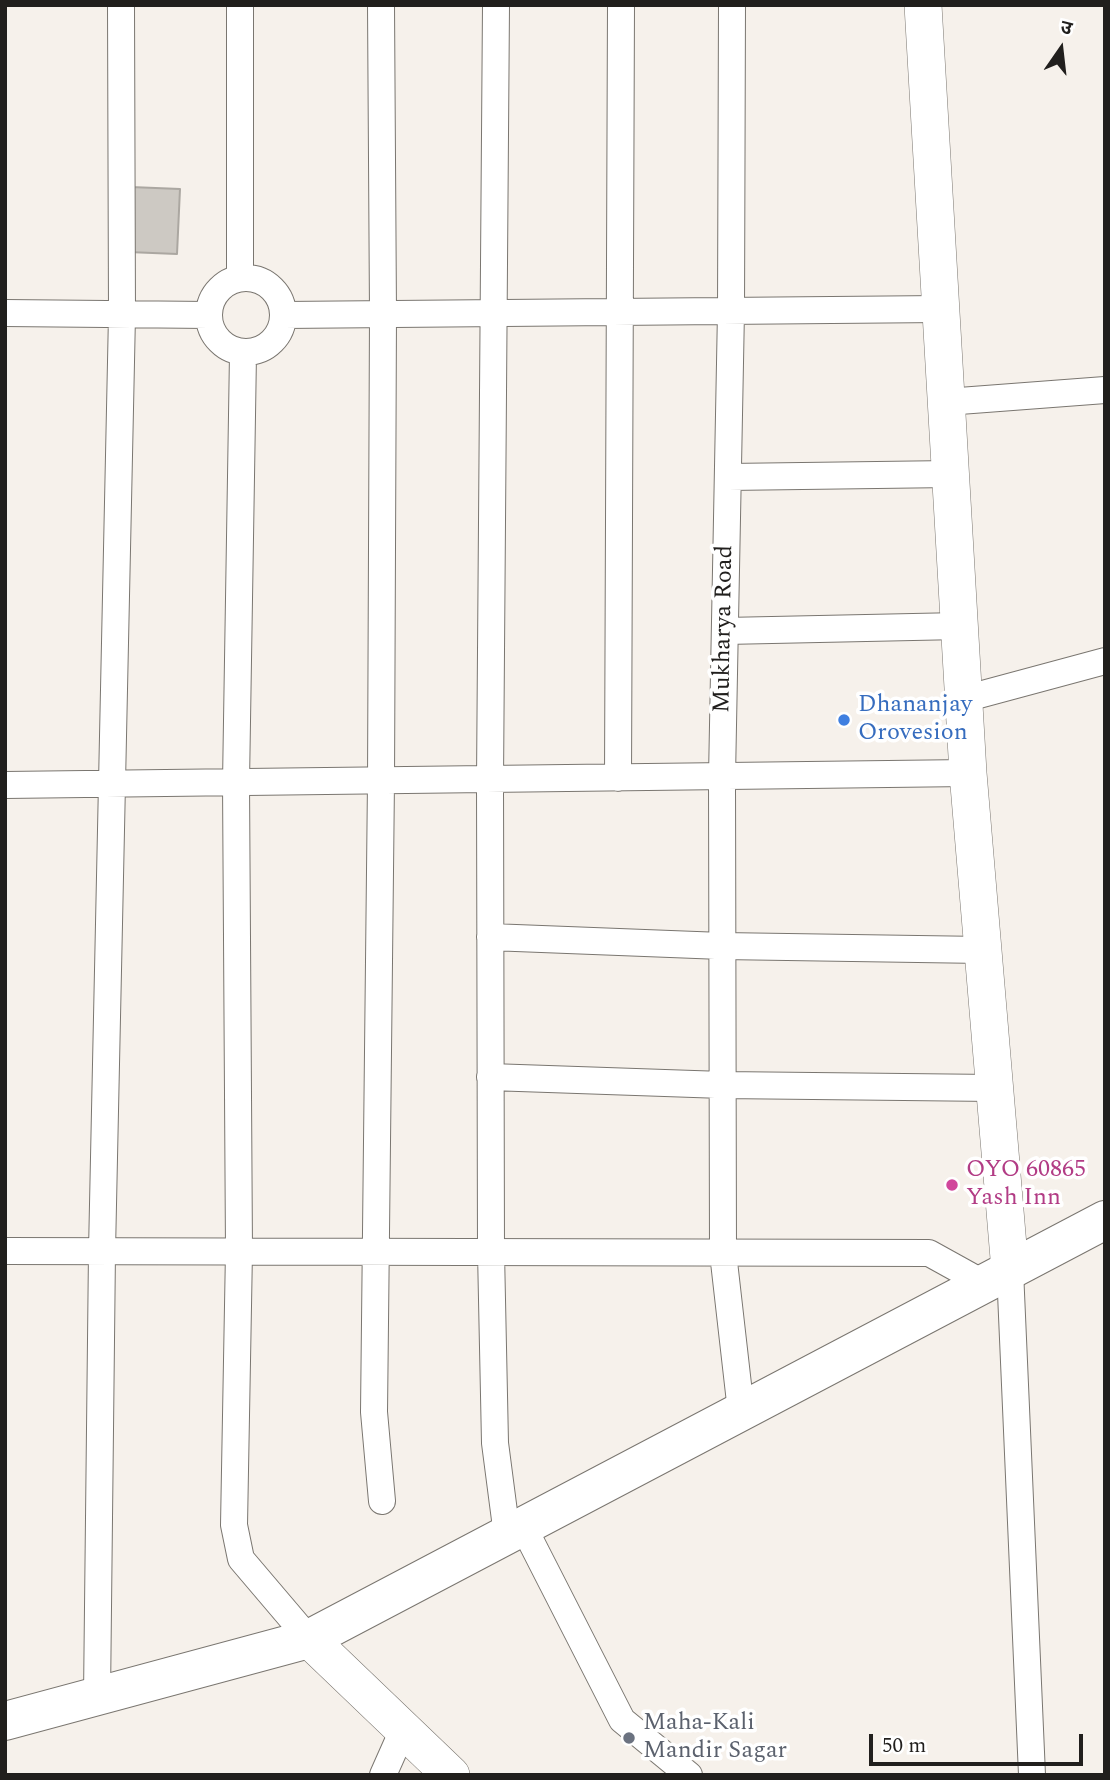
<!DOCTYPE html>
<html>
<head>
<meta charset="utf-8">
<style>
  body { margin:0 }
  #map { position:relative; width:1110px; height:1780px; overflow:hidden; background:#f6f1eb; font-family:Spectral,"Noto Sans Devanagari",serif }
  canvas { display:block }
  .frame { position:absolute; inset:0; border:7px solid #211f1d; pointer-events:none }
  .north { position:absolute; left:1026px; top:14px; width:70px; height:70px; -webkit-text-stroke:5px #fff; paint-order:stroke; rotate:14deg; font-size:19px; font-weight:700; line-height:28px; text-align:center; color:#211f1d }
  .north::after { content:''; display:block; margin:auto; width:24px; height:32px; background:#211f1d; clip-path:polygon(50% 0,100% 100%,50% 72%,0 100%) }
  .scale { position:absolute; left:869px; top:1734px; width:214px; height:32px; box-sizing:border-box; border:4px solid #211f1d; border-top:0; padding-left:9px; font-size:21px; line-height:24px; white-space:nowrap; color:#211f1d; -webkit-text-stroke:5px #fff; paint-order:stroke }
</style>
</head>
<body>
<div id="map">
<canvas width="1110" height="1780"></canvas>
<div class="frame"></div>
<div class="north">उ</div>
<div class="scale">50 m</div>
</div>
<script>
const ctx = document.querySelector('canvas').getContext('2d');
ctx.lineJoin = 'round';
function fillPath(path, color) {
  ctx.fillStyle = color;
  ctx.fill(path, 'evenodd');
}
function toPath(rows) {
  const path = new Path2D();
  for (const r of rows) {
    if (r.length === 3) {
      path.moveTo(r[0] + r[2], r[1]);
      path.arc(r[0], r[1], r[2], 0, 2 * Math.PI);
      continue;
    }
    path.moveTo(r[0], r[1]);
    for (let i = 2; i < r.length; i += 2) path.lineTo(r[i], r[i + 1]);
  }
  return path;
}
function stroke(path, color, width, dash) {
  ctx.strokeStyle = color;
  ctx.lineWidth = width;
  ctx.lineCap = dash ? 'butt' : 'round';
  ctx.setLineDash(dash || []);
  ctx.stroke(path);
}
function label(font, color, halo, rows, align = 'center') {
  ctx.font = font + ' Spectral,serif';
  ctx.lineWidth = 7;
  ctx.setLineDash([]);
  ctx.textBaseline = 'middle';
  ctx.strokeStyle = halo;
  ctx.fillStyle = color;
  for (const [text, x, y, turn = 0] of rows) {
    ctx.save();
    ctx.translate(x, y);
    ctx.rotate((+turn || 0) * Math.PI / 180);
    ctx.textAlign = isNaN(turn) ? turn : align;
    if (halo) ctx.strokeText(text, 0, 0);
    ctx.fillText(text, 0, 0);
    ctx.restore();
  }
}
const building = toPath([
  [131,187,180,189,177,254,128,252,131,187]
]);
fillPath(building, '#cdc9c3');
stroke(building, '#aba7a1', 2);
const street = toPath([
  [240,5,240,278],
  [381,5,383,314,381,781,374,1412,382,1501],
  [496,5,490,780,491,1252,495,1443,507,1535],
  [732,5,731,311,722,777,723,1253,741,1411],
  [246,315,37],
  [5,313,209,315],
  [284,315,941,309],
  [243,354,236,782,239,1251,234,1525,241,1559,309,1639],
  [946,402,1105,390],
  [728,477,951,474],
  [725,631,960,626],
  [964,699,1105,661],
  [618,778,621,5],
  [5,785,968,773],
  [490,937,722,946,983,950],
  [490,1077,723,1085,994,1088],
  [5,1251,929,1253,985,1284],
  [1010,1270,1032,1775],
  [523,1526,622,1720,689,1775],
  [97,1696,102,1251,122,315,121,5],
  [383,1775,403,1730]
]);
const secondary = toPath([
  [923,5,968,773,1010,1270],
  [309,1639,451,1775]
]);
const highway = toPath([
  [5,1721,309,1639,1105,1220]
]);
stroke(street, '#7a7670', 28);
stroke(secondary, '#7a7670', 38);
stroke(highway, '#7a7670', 40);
stroke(street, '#fff', 26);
stroke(secondary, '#fff', 37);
stroke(highway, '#fff', 38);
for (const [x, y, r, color] of [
  [844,720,7,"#3f7fe0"],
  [952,1185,7,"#d1479c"],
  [629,1738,7,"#6b7280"]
]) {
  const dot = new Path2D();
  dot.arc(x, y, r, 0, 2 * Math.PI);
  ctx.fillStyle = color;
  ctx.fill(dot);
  stroke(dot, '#fff', 2.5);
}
label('24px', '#211f1d', '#fff', [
  ["Mukharya Road",725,629,-89]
]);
label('24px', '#366cbe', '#fff', [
  ["Dhananjay",858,706],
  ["Orovesion",858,734]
], 'left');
label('24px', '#b23c85', '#fff', [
  ["OYO 60865",966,1171],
  ["Yash Inn",966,1199]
], 'left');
label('24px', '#5b616d', '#fff', [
  ["Maha-Kali",643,1724],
  ["Mandir Sagar",643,1752]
], 'left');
</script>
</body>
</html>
